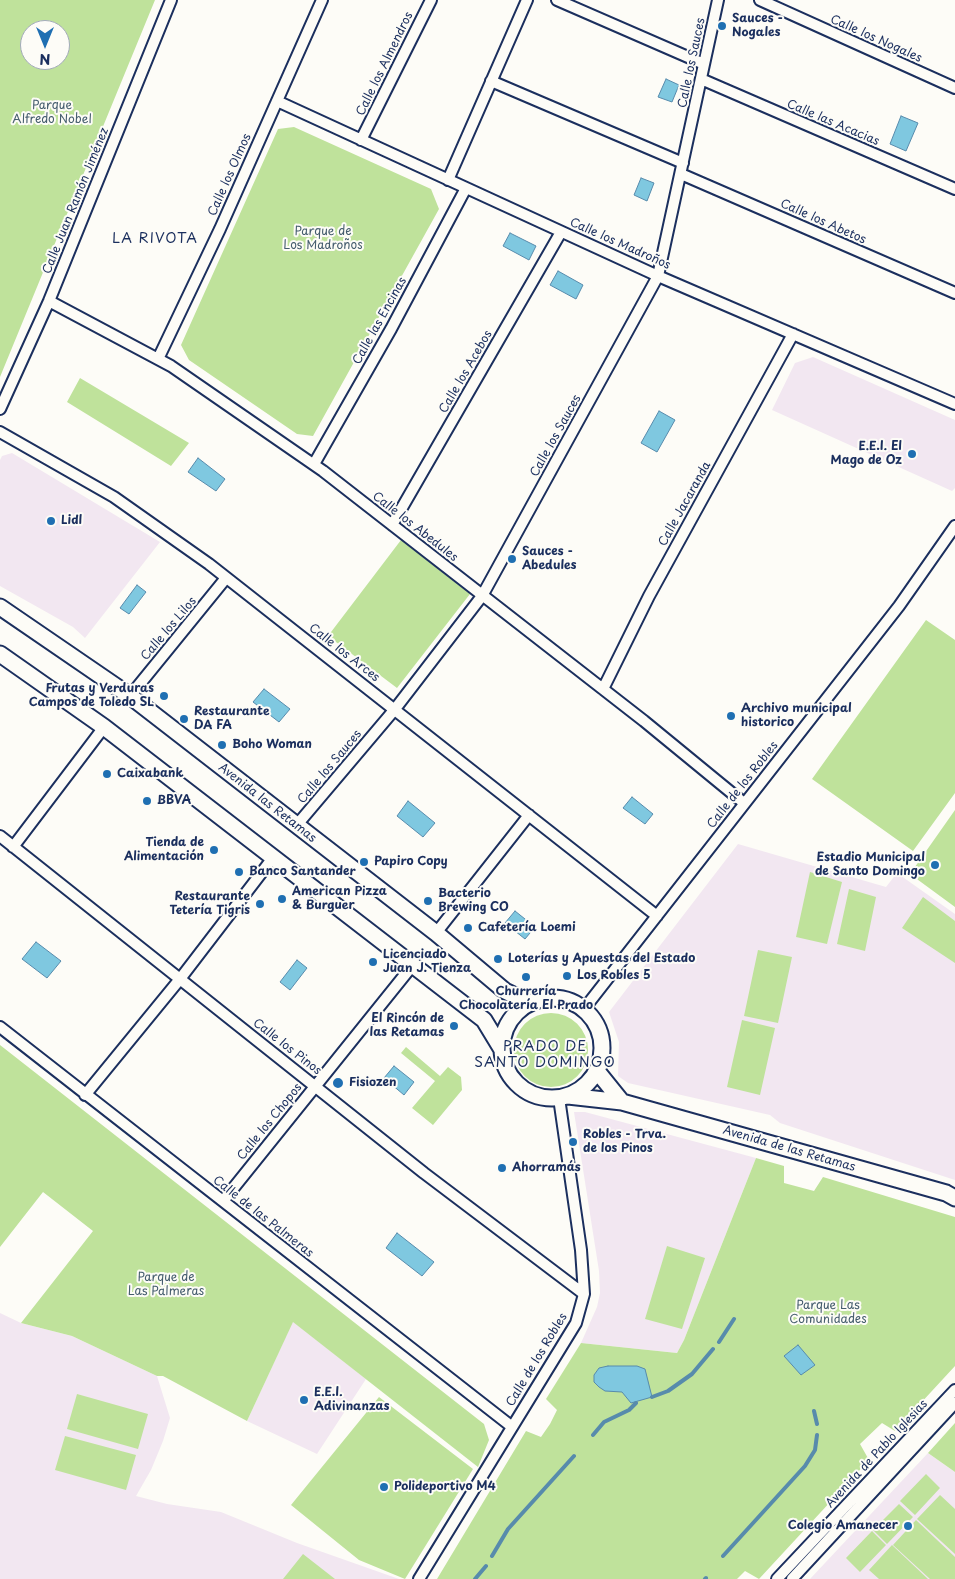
<!DOCTYPE html>
<html>
<head>
<meta charset="utf-8">
<style>
  body { margin:0 }
  #map { position:relative; width:955px; height:1579px; overflow:hidden; background:#fdfcf7; font-family:"Playpen Sans",sans-serif }
  canvas { display:block }
  .north { position:absolute; left:20px; top:20px; width:50px; height:50px; box-sizing:border-box; background:#fdfcf7; border:1px solid #a3aaba; border-radius:50%; rotate:180deg; font-size:14px; font-weight:700; line-height:20px; text-align:center; color:#1b2f5e }
  .north::after { content:''; display:block; margin:auto; width:18px; height:22px; background:#1f6fb2; clip-path:polygon(50% 0,100% 100%,50% 72%,0 100%) }
</style>
</head>
<body>
<div id="map">
<canvas width="955" height="1579"></canvas>
<div class="north">N</div>
</div>
<script>
const ctx = document.querySelector('canvas').getContext('2d');
ctx.lineJoin = 'round';
function fillPath(path, color) {
  ctx.fillStyle = color;
  ctx.fill(path, 'evenodd');
}
function toPath(rows) {
  const path = new Path2D();
  for (const r of rows) {
    if (r.length === 3) {
      path.moveTo(r[0] + r[2], r[1]);
      path.arc(r[0], r[1], r[2], 0, 2 * Math.PI);
      continue;
    }
    path.moveTo(r[0], r[1]);
    for (let i = 2; i < r.length; i += 2) path.lineTo(r[i], r[i + 1]);
  }
  return path;
}
function stroke(path, color, width, dash) {
  ctx.strokeStyle = color;
  ctx.lineWidth = width;
  ctx.lineCap = dash ? 'butt' : 'round';
  ctx.setLineDash(dash || []);
  ctx.stroke(path);
}
function label(font, color, halo, rows, align = 'center') {
  ctx.font = font + ' "Playpen Sans",sans-serif';
  ctx.lineWidth = 4;
  ctx.setLineDash([]);
  ctx.textBaseline = 'middle';
  ctx.strokeStyle = halo;
  ctx.fillStyle = color;
  for (const [text, x, y, turn = 0] of rows) {
    ctx.save();
    ctx.translate(x, y);
    ctx.rotate((+turn || 0) * Math.PI / 180);
    ctx.textAlign = isNaN(turn) ? turn : align;
    if (halo) ctx.strokeText(text, 0, 0);
    ctx.fillText(text, 0, 0);
    ctx.restore();
  }
}
fillPath(toPath([
  [813,357,955,420,955,488,952,491,772,410,795,363],
  [12,453,160,542,85,638,73,627,0,586,0,460,2,456],
  [738,844,886,887,897,873,955,914,955,1180,780,1123,770,1115,628,1083,618,1076,619,1042,609,1012],
  [574,1112,585,1112,756,1158,684,1340,677,1353,581,1343,597,1307,600,1293,599,1271],
  [0,1313,21,1323,72,1336,157,1376,170,1418,163,1441,151,1470,136,1496,167,1504,221,1512,297,1543,399,1579,0,1579],
  [293,1321,366,1379,317,1454,247,1421],
  [928,1453,955,1472,955,1579,810,1579]
]), '#f2e7f1');
fillPath(toPath([
  [0,0,155,0,0,377],
  [30,30,60,30,60,60,30,60],
  [294,127,431,189,439,209,313,436,297,434,189,360,181,345,278,129],
  [80,378,189,443,171,466,67,402],
  [401,540,470,594,397,688,328,636],
  [926,620,955,640,955,793,913,851,812,779],
  [955,810,955,907,910,874],
  [810,872,842,882,827,944,796,937],
  [849,889,876,897,865,951,837,944],
  [923,897,955,921,955,963,902,928],
  [758,950,792,957,778,1023,744,1016],
  [551,1050,37],
  [742,1020,775,1028,760,1095,727,1087],
  [0,1045,484,1424,489,1440,478,1467,293,1322,247,1421,163,1376,157,1376,72,1336,21,1323,93,1231,43,1192,0,1247],
  [406,1047,440,1076,448,1067,461,1077,462,1090,433,1125,412,1108,435,1081,401,1053],
  [756,1158,784,1166,784,1183,814,1191,823,1177,955,1217,955,1366,895,1431,882,1423,860,1444,869,1460,759,1579,745,1571,737,1579,437,1579,526,1431,541,1437,550,1424,557,1410,546,1399,581,1343,677,1353,684,1340],
  [667,1246,705,1258,682,1329,645,1319],
  [77,1394,148,1414,138,1449,67,1429],
  [379,1397,473,1469,405,1579,359,1560,291,1505],
  [955,1423,955,1472,928,1453],
  [65,1436,136,1455,126,1490,55,1470],
  [926,1474,940,1488,915,1515,900,1501],
  [940,1495,955,1509,955,1554,917,1519],
  [899,1504,913,1517,887,1544,873,1530],
  [916,1520,955,1557,955,1579,930,1579,893,1545],
  [872,1531,886,1545,860,1572,846,1558],
  [892,1545,928,1579,879,1579,869,1570],
  [303,1554,335,1579,283,1579]
]), '#bfe29b');
const water = toPath([
  [666,79,679,85,672,102,658,97,666,79],
  [901,116,918,123,906,151,890,144,901,116],
  [641,178,654,183,647,201,634,195,641,178],
  [510,233,536,246,529,260,503,246,510,233],
  [558,271,583,285,576,299,550,285,558,271],
  [659,411,675,420,657,452,641,443,659,411],
  [198,458,225,479,216,491,188,472,198,458],
  [137,585,146,592,129,614,120,608,137,585],
  [264,689,290,709,279,722,253,702,264,689],
  [632,797,653,814,645,824,623,808,632,797],
  [408,801,435,823,423,837,397,816,408,801],
  [515,911,535,927,525,939,505,923,515,911],
  [36,942,61,961,47,978,22,959,36,942],
  [297,960,307,968,290,990,280,982,297,960],
  [394,1066,414,1082,404,1095,384,1078,394,1066],
  [397,1233,434,1262,422,1276,386,1248,397,1233],
  [798,1345,815,1365,801,1375,784,1356,798,1345],
  [608,1366,637,1366,645,1369,652,1397,631,1403,622,1392,605,1391,599,1387,594,1382,594,1375,599,1368,608,1366]
]);
fillPath(water, '#7fc8e0');
stroke(water, '#578bac', 1);
stroke(toPath([
  [719,1342,734,1319],
  [652,1397,668,1391,692,1374,713,1349],
  [814,1411,817,1424],
  [593,1435,604,1422,629,1410,636,1403],
  [492,1556,508,1529,574,1456],
  [723,1556,805,1466,815,1450,817,1435],
  [475,1579,486,1566],
  [705,1579,706,1578]
]), '#578bac', 4);
const street = toPath([
  [557,0,704,64],
  [760,0,955,88],
  [701,79,955,189],
  [491,81,683,163],
  [277,101,658,276,955,404],
  [361,140,431,0],
  [681,174,955,293],
  [448,180,527,0],
  [49,301,171,366,323,471,644,721,744,803],
  [158,359,220,229,322,0],
  [0,409,49,301,171,0],
  [0,432,114,497,209,564,657,916],
  [314,464,391,329,466,188],
  [392,525,561,232],
  [603,689,649,596,793,334],
  [130,696,226,578],
  [296,826,395,709,482,596,658,276,718,0],
  [0,836,424,1173,584,1294],
  [13,847,104,727],
  [436,933,529,815],
  [584,1009,899,606,955,526],
  [0,1027,511,1426],
  [85,1095,180,979,272,859],
  [223,1201,412,966],
  [419,1579,576,1323,584,1294,581,1250,559,1098],
  [777,1579,955,1390],
  [792,1579,955,1403]
]);
const secondary = toPath([
  [0,607,130,696,436,933,505,991,530,1003],
  [0,654,104,727,484,1020,501,1048],
  [552,1048,50],
  [597,1071,622,1102],
  [568,1096,622,1102,946,1193,955,1198]
]);
stroke(street, '#1b2f5e', 14);
stroke(secondary, '#1b2f5e', 19);
stroke(street, '#fdfcf7', 10);
stroke(secondary, '#fdfcf7', 15);
for (const [x, y, r, color] of [
  [722,26,5,"#1f6fb2"],
  [912,454,5,"#1f6fb2"],
  [51,521,5,"#1f6fb2"],
  [512,559,5,"#1f6fb2"],
  [164,696,5,"#1f6fb2"],
  [731,716,5,"#1f6fb2"],
  [184,719,5,"#1f6fb2"],
  [222,745,5,"#1f6fb2"],
  [107,774,5,"#1f6fb2"],
  [147,801,5,"#1f6fb2"],
  [214,850,5,"#1f6fb2"],
  [364,862,5,"#1f6fb2"],
  [935,865,5,"#1f6fb2"],
  [239,872,5,"#1f6fb2"],
  [282,899,5,"#1f6fb2"],
  [428,901,5,"#1f6fb2"],
  [260,904,5,"#1f6fb2"],
  [468,928,5,"#1f6fb2"],
  [498,959,5,"#1f6fb2"],
  [373,962,5,"#1f6fb2"],
  [567,976,5,"#1f6fb2"],
  [526,977,5,"#1f6fb2"],
  [454,1026,5,"#1f6fb2"],
  [338,1083,6,"#1f6fb2"],
  [573,1142,5,"#1f6fb2"],
  [502,1168,5,"#1f6fb2"],
  [304,1400,5,"#1f6fb2"],
  [384,1487,5,"#1f6fb2"],
  [908,1526,5,"#1f6fb2"]
]) {
  const dot = new Path2D();
  dot.arc(x, y, r, 0, 2 * Math.PI);
  ctx.fillStyle = color;
  ctx.fill(dot);
  stroke(dot, '#fdfcf7', 2);
}
label('bold 12px', '#1b2f5e', '#fdfcf7', [
  ["Sauces -",732,19],
  ["Nogales",732,33],
  ["E.E.I. El",902,447,"right"],
  ["Mago de Oz",902,461,"right"],
  ["Lidl",61,521],
  ["Sauces -",522,552],
  ["Abedules",522,566],
  ["Frutas y Verduras",154,689,"right"],
  ["Campos de Toledo SL",154,703,"right"],
  ["Archivo municipal",741,709],
  ["historico",741,723],
  ["Restaurante",194,712],
  ["DA FA",194,726],
  ["Boho Woman",232,745],
  ["Caixabank",117,774],
  ["BBVA",157,801],
  ["Tienda de",204,843,"right"],
  ["Alimentación",204,857,"right"],
  ["Estadio Municipal",925,858,"right"],
  ["de Santo Domingo",925,872,"right"],
  ["Papiro Copy",374,862],
  ["Banco Santander",249,872],
  ["American Pizza",292,892],
  ["& Burguer",292,906],
  ["Bacterio",438,894],
  ["Brewing CO",438,908],
  ["Restaurante",250,897,"right"],
  ["Tetería Tigris",250,911,"right"],
  ["Cafetería Loemi",478,928],
  ["Licenciado",383,955],
  ["Juan J. Tienza",383,969],
  ["Loterías y Apuestas del Estado",508,959],
  ["Los Robles 5",577,976],
  ["Churrería",526,992,"center"],
  ["Chocolatería El Prado",526,1006,"center"],
  ["El Rincón de",444,1019,"right"],
  ["las Retamas",444,1033,"right"],
  ["Fisiozen",349,1083],
  ["Robles - Trva.",583,1135],
  ["de los Pinos",583,1149],
  ["Ahorramás",512,1168],
  ["E.E.I.",314,1393],
  ["Adivinanzas",314,1407],
  ["Polideportivo M4",394,1487],
  ["Colegio Amanecer",898,1526,"right"]
], 'left');
label('12px', '#1b2f5e', '#fdfcf7', [
  ["Calle los Nogales",876,39,24],
  ["Calle los Sauces",692,63,-78],
  ["Calle los Almendros",385,64,-64],
  ["Calle las Acacias",833,123,23],
  ["Calle los Olmos",230,175,-66],
  ["Calle Juan Ramón Jiménez",76,201,-68],
  ["Calle los Abetos",823,222,24],
  ["Calle los Madroños",620,244,24],
  ["Calle las Encinas",380,321,-61],
  ["Calle los Acebos",466,372,-60],
  ["Calle los Sauces",556,436,-61],
  ["Calle Jacaranda",685,504,-61],
  ["Calle los Abedules",415,527,38],
  ["Calle los Lilos",169,629,-50],
  ["Calle los Arces",344,653,38],
  ["Calle los Sauces",330,767,-50],
  ["Calle de los Robles",743,785,-52],
  ["Avenida las Retamas",267,803,38],
  ["Calle los Pinos",287,1047,38],
  ["Calle los Chopos",270,1122,-51],
  ["Avenida de las Retamas",789,1149,16],
  ["Calle de las Palmeras",263,1217,38],
  ["Calle de los Robles",537,1360,-59],
  ["Avenida de Pablo Iglesias",877,1454,-47]
]);
label('12px', '#445c6d', '#fdfcf7', [
  ["Parque",52,106],
  ["Alfredo Nobel",52,120],
  ["Parque de",323,232],
  ["Los Madroños",323,246],
  ["Parque de",166,1278],
  ["Las Palmeras",166,1292],
  ["Parque Las",828,1306],
  ["Comunidades",828,1320]
]);
ctx.letterSpacing = '1px';
label('14px', '#1b2f5e', '#fdfcf7', [
  ["LA RIVOTA",155,239],
  ["PRADO DE",545,1047],
  ["SANTO DOMINGO",545,1063]
]);
ctx.letterSpacing = '0px';
</script>
</body>
</html>
